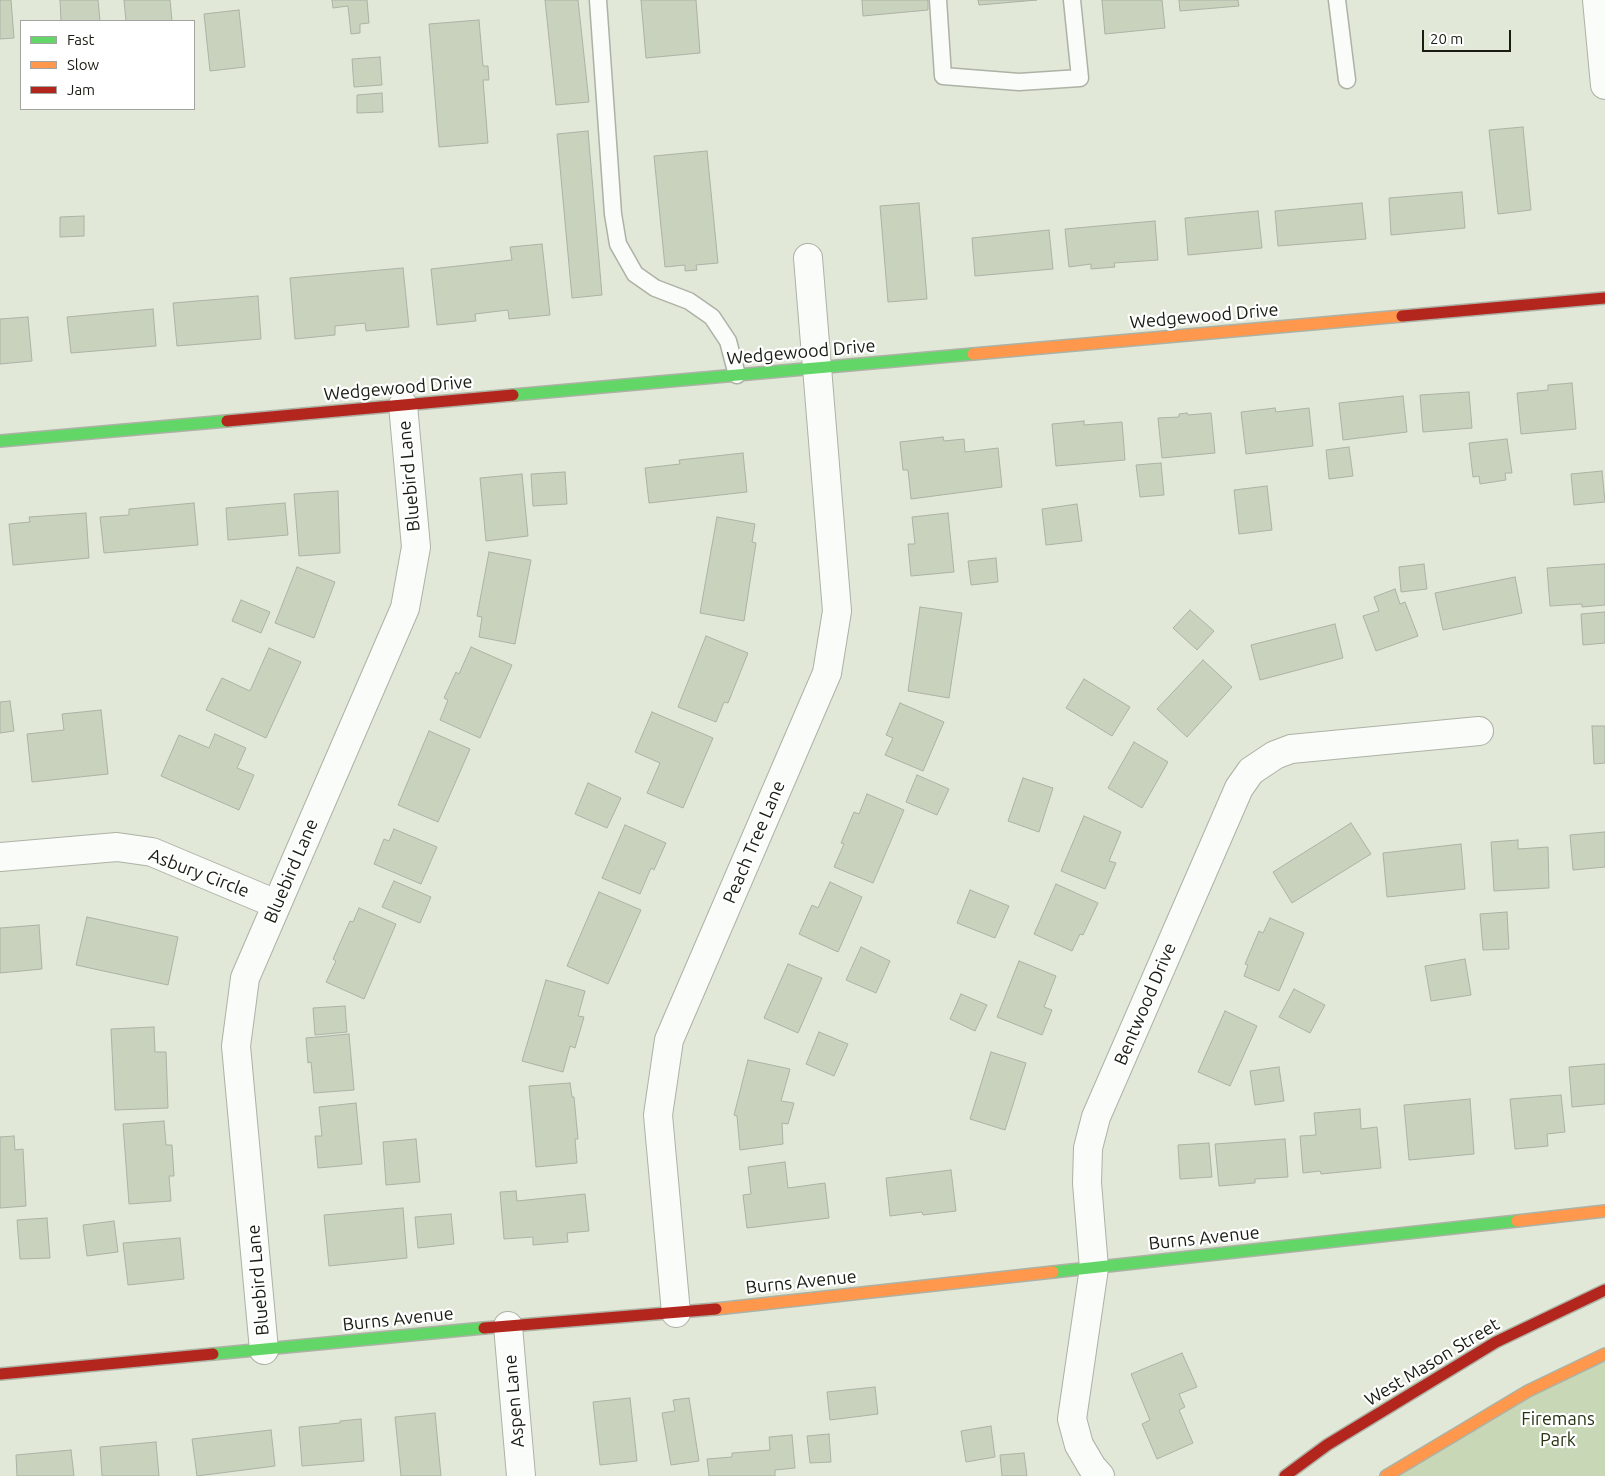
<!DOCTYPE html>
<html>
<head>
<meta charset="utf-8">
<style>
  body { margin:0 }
  #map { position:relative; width:1605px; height:1476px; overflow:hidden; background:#e1e8d8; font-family:Ubuntu,sans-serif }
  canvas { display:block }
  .legend { position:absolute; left:20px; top:20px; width:175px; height:90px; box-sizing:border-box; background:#fff; border:1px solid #a3a4a0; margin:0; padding:6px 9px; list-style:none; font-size:15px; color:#181c12 }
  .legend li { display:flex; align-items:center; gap:10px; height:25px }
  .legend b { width:25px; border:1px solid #a3a4a0 }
  .scale { position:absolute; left:1422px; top:30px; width:89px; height:22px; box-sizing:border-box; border:2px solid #181c12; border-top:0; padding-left:6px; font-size:15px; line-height:18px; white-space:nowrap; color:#181c12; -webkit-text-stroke:4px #fff; paint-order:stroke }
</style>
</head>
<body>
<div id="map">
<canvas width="1605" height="1476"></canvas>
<ul class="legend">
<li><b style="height:6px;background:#63d668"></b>Fast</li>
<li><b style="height:6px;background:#ff974d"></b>Slow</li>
<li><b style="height:6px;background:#b3261e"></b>Jam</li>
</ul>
<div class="scale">20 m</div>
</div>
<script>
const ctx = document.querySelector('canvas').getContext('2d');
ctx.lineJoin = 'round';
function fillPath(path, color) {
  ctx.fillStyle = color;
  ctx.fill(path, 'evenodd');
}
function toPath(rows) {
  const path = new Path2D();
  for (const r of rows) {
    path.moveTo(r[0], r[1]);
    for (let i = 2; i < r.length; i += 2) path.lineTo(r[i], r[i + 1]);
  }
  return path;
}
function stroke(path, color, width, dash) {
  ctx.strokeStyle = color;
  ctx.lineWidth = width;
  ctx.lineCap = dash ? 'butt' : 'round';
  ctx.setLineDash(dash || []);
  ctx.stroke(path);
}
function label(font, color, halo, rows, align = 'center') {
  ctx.font = font + ' Ubuntu,sans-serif';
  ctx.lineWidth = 4.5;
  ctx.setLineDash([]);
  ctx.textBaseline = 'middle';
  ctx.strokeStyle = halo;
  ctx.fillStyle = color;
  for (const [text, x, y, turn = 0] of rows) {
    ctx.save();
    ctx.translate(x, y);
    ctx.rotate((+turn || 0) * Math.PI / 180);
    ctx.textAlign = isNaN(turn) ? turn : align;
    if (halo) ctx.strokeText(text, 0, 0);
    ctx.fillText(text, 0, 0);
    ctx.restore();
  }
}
fillPath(toPath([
  [1605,1354,1605,1476,1386,1476]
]), '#c8d7b5');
const building = toPath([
  [0,0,11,0,14,38,0,39,0,0],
  [60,0,98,0,100,21,61,21,60,0],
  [124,0,170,0,172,21,126,21,124,0],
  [332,0,367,0,369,23,360,24,360,33,351,34,348,6,333,8,332,0],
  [545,0,578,0,589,102,556,105,545,0],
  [641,0,696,0,700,53,646,58,641,0],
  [862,0,928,0,928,10,863,16,862,0],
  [978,0,1037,0,979,5,978,0],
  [1102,0,1162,0,1165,28,1105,34,1102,0],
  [1179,0,1238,0,1239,6,1180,11,1179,0],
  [239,10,245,67,210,71,204,14,239,10],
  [479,20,483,66,488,66,489,80,483,80,488,143,439,147,429,24,479,20],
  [380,57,382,85,354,87,352,59,380,57],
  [382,93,383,112,357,113,357,95,382,93],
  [1523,127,1531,210,1498,214,1489,130,1523,127],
  [588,131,602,295,572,298,557,134,588,131],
  [707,151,718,263,696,265,697,270,685,271,685,265,665,267,654,156,707,151],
  [1462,192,1465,228,1391,235,1389,198,1462,192],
  [919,203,927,299,888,302,880,206,919,203],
  [1362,203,1366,239,1278,246,1275,211,1362,203],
  [1258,211,1262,248,1188,255,1185,218,1258,211],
  [84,216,84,236,60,237,60,217,84,216],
  [1155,221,1158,260,1114,263,1115,267,1091,269,1091,264,1069,267,1065,229,1155,221],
  [1049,230,1053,269,975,276,972,238,1049,230],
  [542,244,550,315,509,319,508,310,475,314,476,321,437,325,431,269,512,260,510,247,542,244],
  [403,268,409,327,366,331,365,323,335,326,335,335,295,339,290,278,403,268],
  [258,296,261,339,177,346,173,303,258,296],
  [153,309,156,346,71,353,67,317,153,309],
  [28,317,32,361,0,364,0,319,28,317],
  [1572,383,1576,429,1521,434,1517,393,1548,390,1548,385,1572,383],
  [1469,392,1472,428,1423,432,1420,395,1469,392],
  [1403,396,1407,432,1343,440,1339,403,1403,396],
  [1275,408,1276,412,1309,408,1313,446,1246,454,1241,412,1275,408],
  [1187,413,1188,415,1211,413,1215,453,1162,458,1158,418,1179,417,1179,414,1187,413],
  [1084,421,1084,425,1122,422,1125,460,1056,466,1052,424,1084,421],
  [943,437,944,441,964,439,965,452,998,448,1002,487,911,499,908,470,903,470,900,442,943,437],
  [1507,439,1512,473,1505,473,1506,480,1480,484,1479,476,1473,477,1469,443,1507,439],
  [1349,447,1353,476,1329,479,1326,450,1349,447],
  [743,453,747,492,649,503,645,468,680,464,679,460,743,453],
  [1161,463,1164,495,1140,497,1136,465,1161,463],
  [1602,471,1605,502,1574,505,1571,474,1602,471],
  [565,472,567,504,533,506,531,474,565,472],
  [522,474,528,536,486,541,480,478,522,474],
  [1267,486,1272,530,1239,534,1234,490,1267,486],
  [338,491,340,553,299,556,294,494,338,491],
  [194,503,198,545,104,553,100,517,129,515,129,509,194,503],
  [285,503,288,535,228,540,226,508,285,503],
  [1077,504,1082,541,1046,545,1042,509,1077,504],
  [86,513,89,558,13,565,9,524,30,522,29,517,86,513],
  [948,513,954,572,911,576,908,544,915,544,912,517,948,513],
  [717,517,755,524,752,542,756,543,744,621,700,613,717,517],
  [489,552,531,560,515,644,479,637,482,617,477,616,489,552],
  [996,558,998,582,971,585,968,561,996,558],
  [1424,564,1427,589,1401,592,1399,567,1424,564],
  [1605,564,1605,605,1582,607,1582,604,1550,606,1547,568,1605,564],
  [297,567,335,582,314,638,275,623,297,567],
  [1515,577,1522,613,1443,630,1435,593,1515,577],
  [1395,589,1400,604,1405,602,1418,636,1376,651,1363,616,1379,611,1374,597,1395,589],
  [241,600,270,612,261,633,232,621,241,600],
  [920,607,962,613,949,698,908,691,920,607],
  [1190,610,1214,631,1197,650,1173,628,1190,610],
  [1605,612,1605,643,1583,645,1581,614,1605,612],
  [1335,624,1343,658,1260,680,1251,645,1335,624],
  [706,636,748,653,728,703,724,702,716,722,678,707,706,636],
  [471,647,512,665,480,738,440,720,448,700,444,698,456,672,459,674,471,647],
  [269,648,301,662,266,738,206,710,222,678,250,691,269,648],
  [1203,660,1232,687,1187,737,1157,709,1203,660],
  [1084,679,1130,707,1112,736,1066,708,1084,679],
  [10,701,14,731,0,733,0,702,10,701],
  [900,703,944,722,923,771,885,755,893,738,886,735,900,703],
  [101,710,108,774,32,782,27,734,64,730,62,714,101,710],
  [652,712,713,738,683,808,647,793,660,763,635,752,652,712],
  [1592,726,1605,726,1605,763,1594,764,1592,726],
  [429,731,470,749,438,822,398,805,429,731],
  [215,734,246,748,237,768,254,775,239,810,161,776,179,735,209,748,215,734],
  [1134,742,1168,762,1142,808,1108,788,1134,742],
  [917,775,949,789,937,815,906,802,917,775],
  [1023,778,1053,788,1039,832,1008,821,1023,778],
  [588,783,621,798,607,828,575,814,588,783],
  [867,794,904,810,873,883,834,867,844,844,841,843,854,812,859,814,867,794],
  [1084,816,1121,832,1109,861,1116,863,1105,889,1061,871,1084,816],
  [1351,823,1371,854,1292,903,1273,872,1351,823],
  [625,825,666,843,654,870,651,868,640,894,602,878,625,825],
  [394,829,437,847,421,884,374,864,384,839,389,841,394,829],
  [1605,832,1605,867,1573,870,1570,835,1605,832],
  [1518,840,1518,849,1548,847,1549,888,1494,891,1491,842,1518,840],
  [1461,844,1465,889,1387,897,1383,853,1461,844],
  [394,881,431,897,420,923,382,907,394,881],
  [830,882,862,897,838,952,799,934,812,905,818,908,830,882],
  [1056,884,1098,903,1083,935,1080,934,1072,951,1034,934,1056,884],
  [970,890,1009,906,995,938,957,923,970,890],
  [599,892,641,910,608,984,567,966,599,892],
  [359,908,396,924,364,999,326,982,336,961,333,959,350,921,353,922,359,908],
  [1507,912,1509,949,1483,950,1480,914,1507,912],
  [87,917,178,937,168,985,76,965,87,917],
  [1270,918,1304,933,1279,991,1244,976,1248,965,1245,964,1259,931,1263,933,1270,918],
  [39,925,42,969,0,973,0,928,39,925],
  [861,947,890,961,876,993,846,980,861,947],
  [1465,959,1471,995,1431,1001,1425,966,1465,959],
  [1019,961,1056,976,1044,1007,1052,1010,1042,1035,997,1017,1019,961],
  [788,964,822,978,798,1033,764,1018,788,964],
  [546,980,585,991,578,1016,584,1017,575,1048,570,1046,563,1072,522,1061,546,980],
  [1294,989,1325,1005,1310,1033,1279,1017,1294,989],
  [961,994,987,1005,975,1031,950,1019,961,994],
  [345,1006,347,1032,315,1035,313,1008,345,1006],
  [1225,1011,1257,1026,1230,1086,1198,1072,1225,1011],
  [154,1027,155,1052,166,1052,168,1108,115,1110,111,1029,154,1027],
  [819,1032,848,1044,834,1076,806,1064,819,1032],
  [349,1034,354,1090,314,1093,311,1062,308,1063,306,1038,349,1034],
  [991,1052,1026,1063,1005,1130,970,1119,991,1052],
  [748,1060,790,1069,781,1101,794,1103,788,1124,782,1123,783,1144,740,1150,737,1116,734,1115,748,1060],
  [1605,1064,1605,1104,1572,1107,1569,1067,1605,1064],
  [1279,1067,1284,1101,1255,1105,1250,1071,1279,1067],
  [570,1083,572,1097,574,1097,578,1139,575,1139,577,1163,536,1167,529,1086,570,1083],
  [1561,1095,1565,1132,1547,1134,1548,1146,1515,1149,1510,1099,1561,1095],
  [1470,1099,1474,1154,1409,1160,1404,1105,1470,1099],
  [356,1103,362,1164,318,1168,315,1136,322,1136,319,1107,356,1103],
  [1360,1109,1361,1129,1377,1127,1381,1168,1321,1174,1320,1171,1303,1173,1300,1136,1316,1135,1314,1113,1360,1109],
  [164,1121,166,1145,172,1145,174,1176,169,1176,171,1201,129,1204,123,1124,164,1121],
  [14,1136,15,1150,23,1149,26,1206,0,1208,0,1137,14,1136],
  [416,1139,420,1182,386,1185,383,1142,416,1139],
  [1285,1139,1288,1177,1255,1179,1255,1183,1219,1186,1215,1144,1285,1139],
  [1209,1143,1212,1177,1180,1179,1178,1145,1209,1143],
  [785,1162,788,1188,825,1183,829,1218,747,1228,743,1195,751,1194,748,1167,785,1162],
  [951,1170,956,1211,923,1215,922,1212,890,1216,886,1178,951,1170],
  [516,1191,517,1201,585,1194,589,1231,567,1233,568,1242,533,1245,533,1237,504,1239,500,1192,516,1191],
  [403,1208,407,1258,329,1266,324,1215,403,1208],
  [451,1214,454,1244,418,1248,415,1217,451,1214],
  [47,1218,50,1258,20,1259,17,1220,47,1218],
  [114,1221,118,1252,87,1256,83,1225,114,1221],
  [180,1238,184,1279,128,1285,123,1243,180,1238],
  [1182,1353,1197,1387,1179,1394,1185,1407,1179,1410,1193,1443,1157,1459,1142,1424,1150,1420,1131,1374,1182,1353],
  [875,1387,878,1414,830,1420,827,1392,875,1387],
  [630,1398,637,1461,600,1465,593,1402,630,1398],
  [689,1398,699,1461,671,1465,662,1413,675,1411,673,1400,689,1398],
  [435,1413,441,1476,401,1476,395,1417,435,1413],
  [361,1419,364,1461,302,1466,299,1427,340,1423,340,1421,361,1419],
  [991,1426,995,1457,966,1462,961,1431,991,1426],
  [271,1430,275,1466,197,1476,192,1439,271,1430],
  [829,1434,831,1462,810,1463,807,1436,829,1434],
  [792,1435,795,1468,775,1470,775,1476,709,1476,707,1459,732,1457,732,1453,770,1450,769,1437,792,1435],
  [156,1442,159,1476,102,1476,100,1447,156,1442],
  [71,1450,74,1476,17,1476,16,1455,71,1450],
  [1024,1453,1027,1476,1002,1476,1000,1455,1024,1453]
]);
fillPath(building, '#c8d2bc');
stroke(building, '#acb2a5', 1);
const lane = toPath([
  [598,0,613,214,618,244,635,274,655,288,689,301,712,317,728,341,737,375],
  [938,0,943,76,1019,82,1080,78,1072,0],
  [1337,0,1347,80]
]);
const street = toPath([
  [1597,0,1605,85],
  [0,857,117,847,152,852,276,904],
  [676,1313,658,1115,669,1040,827,673,837,611,808,258],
  [508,1326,521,1476],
  [264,1350,236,1046,245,978,405,608,416,547,403,405],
  [1100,1476,1092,1467,1079,1445,1072,1419,1094,1268,1087,1183,1088,1148,1096,1117,1239,788,1251,771,1275,755,1291,749,1479,731]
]);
const fast = toPath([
  [513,395,973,354],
  [0,441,227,421],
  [1053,1272,1517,1221],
  [213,1354,484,1328]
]);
const slow = toPath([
  [973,354,1402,316],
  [1517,1221,1605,1211],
  [716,1309,1053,1272],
  [1386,1476,1528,1391,1605,1354]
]);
const jam = toPath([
  [1402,316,1605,298],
  [227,421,513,395],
  [484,1328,716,1309],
  [0,1374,213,1354],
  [1285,1476,1327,1445,1496,1342,1605,1290]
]);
stroke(lane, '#acb2a5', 19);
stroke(street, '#acb2a5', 30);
stroke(fast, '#acb2a5', 14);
stroke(slow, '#acb2a5', 14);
stroke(jam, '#acb2a5', 14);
stroke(lane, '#fafcf9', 16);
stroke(street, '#fafcf9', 28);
stroke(fast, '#63d668', 11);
stroke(slow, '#ff974d', 11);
stroke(jam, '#b3261e', 11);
label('18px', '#181c12', '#fff', [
  ["Wedgewood Drive",1204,316,-5],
  ["Wedgewood Drive",801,352,-5],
  ["Wedgewood Drive",398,388,-5],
  ["Bluebird Lane",409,476,-95],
  ["Peach Tree Lane",754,842,-67],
  ["Bluebird Lane",291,871,-67],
  ["Asbury Circle",199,873,21],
  ["Bentwood Drive",1145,1004,-67],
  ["Burns Avenue",1204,1238,-6],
  ["Bluebird Lane",258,1280,-95],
  ["Burns Avenue",801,1282,-6],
  ["Burns Avenue",398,1319,-6],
  ["West Mason Street",1432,1362,-31],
  ["Aspen Lane",514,1401,-95]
]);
label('18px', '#273412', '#fff', [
  ["Firemans",1558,1419],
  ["Park",1558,1440]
]);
</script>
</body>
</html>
